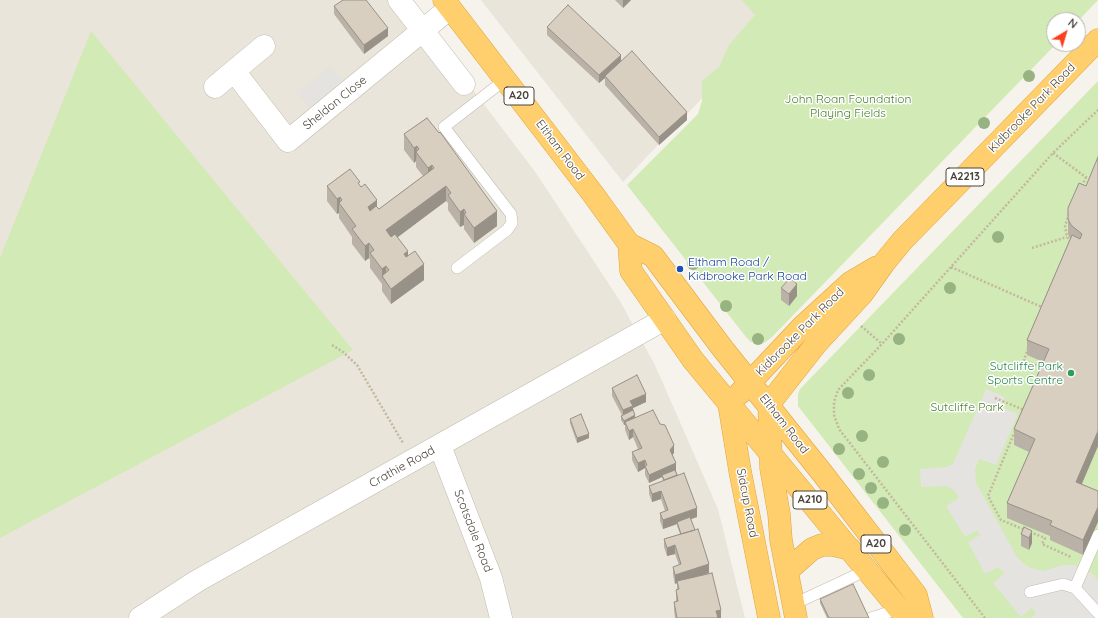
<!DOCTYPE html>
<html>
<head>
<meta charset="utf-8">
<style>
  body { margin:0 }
  #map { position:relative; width:1098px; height:618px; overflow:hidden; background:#f6f3ec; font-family:Quicksand,sans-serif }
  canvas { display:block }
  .north { position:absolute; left:1046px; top:12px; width:40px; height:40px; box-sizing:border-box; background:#fff; border:1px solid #b7b4b0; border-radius:50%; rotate:38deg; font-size:11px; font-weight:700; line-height:16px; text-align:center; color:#4b4439 }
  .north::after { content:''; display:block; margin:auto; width:14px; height:18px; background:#fc3f1d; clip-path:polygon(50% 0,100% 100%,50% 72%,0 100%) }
</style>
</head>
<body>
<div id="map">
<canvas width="1098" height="618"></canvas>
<div class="north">N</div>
</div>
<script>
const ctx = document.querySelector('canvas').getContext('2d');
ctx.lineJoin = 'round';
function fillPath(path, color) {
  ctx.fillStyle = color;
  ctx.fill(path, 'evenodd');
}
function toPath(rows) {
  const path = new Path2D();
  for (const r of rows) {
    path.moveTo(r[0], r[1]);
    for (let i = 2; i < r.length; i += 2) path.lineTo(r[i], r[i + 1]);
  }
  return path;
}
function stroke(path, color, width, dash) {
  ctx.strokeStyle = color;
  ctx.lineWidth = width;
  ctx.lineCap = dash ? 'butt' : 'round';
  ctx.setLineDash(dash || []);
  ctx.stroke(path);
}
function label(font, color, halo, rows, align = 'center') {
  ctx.font = font + ' Quicksand,sans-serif';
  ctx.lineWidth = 3;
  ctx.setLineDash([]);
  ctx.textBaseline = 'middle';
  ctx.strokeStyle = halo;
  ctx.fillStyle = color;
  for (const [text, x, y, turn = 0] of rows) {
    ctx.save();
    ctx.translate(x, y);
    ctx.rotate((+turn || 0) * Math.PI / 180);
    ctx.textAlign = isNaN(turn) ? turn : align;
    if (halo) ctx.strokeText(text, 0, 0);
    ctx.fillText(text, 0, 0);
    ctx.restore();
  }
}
fillPath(toPath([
  [0,0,405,0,536,173,620,301,655,365,718,509,745,618,0,618],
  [481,0,754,0,774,22,623,182]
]), '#eae5da');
fillPath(toPath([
  [742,0,1098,0,1078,21,1054,20,1054,44,1056,44,771,338,764,343,757,343,751,342,746,337,627,185,698,114,702,101,702,81,719,67,729,45,755,15],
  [91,31,353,350,0,538,0,258],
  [1098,81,1098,618,963,618,798,406,798,394,800,389]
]), '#d2eab5');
fillPath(toPath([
  [331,66,343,81,309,108,297,92],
  [986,389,1005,397,1001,407,1018,414,996,465,979,459,975,470,976,483,1017,557,1024,564,1031,568,1044,571,1063,565,1074,565,1093,574,1098,581,1098,618,1030,618,1036,613,1032,608,1021,617,993,583,1004,574,998,567,985,574,968,542,980,535,977,530,965,537,946,506,959,498,955,491,946,486,921,487,920,469,946,467,953,464]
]), '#e5e3e0');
const lane = toPath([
  [457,268,507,230,512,223,511,214,444,127,506,79],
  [1075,588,1098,535],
  [1030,592,1063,584,1075,588,1098,613],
  [794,604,867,570],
  [871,618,899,609]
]);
const street = toPath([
  [399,0,464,84],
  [264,46,234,71,288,141,450,8],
  [215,87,234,71],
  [440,446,491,578,501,618],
  [140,618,197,581,665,319]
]);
const highway = toPath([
  [444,0,593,194,629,244,653,256,723,349,823,474,916,595,922,618],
  [629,244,631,271,693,360,899,609,913,618],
  [740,393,803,326,850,283,877,267],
  [729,404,740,471,769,618],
  [787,571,812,549,822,545,833,545,850,549],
  [796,618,781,540,779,514,771,468,769,404,816,344,862,294,884,263,902,241,1098,40]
]);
stroke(lane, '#c2bbae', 12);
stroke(street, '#c2bbae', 23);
stroke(highway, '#e0a43c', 23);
stroke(toPath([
  [1053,153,1087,178],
  [1082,186,1086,177],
  [1069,214,1065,226,1067,237,1071,243],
  [1032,248,1067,237],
  [951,267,1044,308],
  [861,326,882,344],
  [332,345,343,352,357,365,403,443],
  [1028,348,1024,360,1042,368],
  [995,398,1024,410],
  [1015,431,988,496,1001,520,1025,530],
  [1030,532,1045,538,1042,544,1071,557],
  [985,618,839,429,834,415,834,402,838,390,882,344,1053,153,1098,110]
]), '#c4b79f', 2.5, [2, 2]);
stroke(lane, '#fff', 11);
stroke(street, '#fff', 22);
stroke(highway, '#ffcf6e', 22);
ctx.fillStyle = '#97b381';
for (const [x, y] of [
  [1029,76],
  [984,123],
  [998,237],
  [693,264],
  [950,288],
  [726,306],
  [758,339],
  [899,339],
  [869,375],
  [848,393],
  [862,436],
  [839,449],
  [883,462],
  [859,474],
  [871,488],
  [883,503],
  [905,530]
]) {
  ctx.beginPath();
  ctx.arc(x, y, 6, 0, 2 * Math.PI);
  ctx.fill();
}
fillPath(toPath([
  [615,0,631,0,623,8],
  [334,6,388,36,364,54,334,14],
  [547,27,621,61,687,120,659,145,605,85,605,78,599,83,547,35],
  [427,118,497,226,474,243,464,229,464,225,460,227,448,210,448,203,446,201,397,237,408,256,424,280,391,304,382,291,382,284,370,268,370,260,369,258,365,261,352,244,352,237,339,218,339,213,337,214,327,201,327,186,360,187,379,209,423,176,416,167,416,161,414,163,404,150,404,134],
  [1086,186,1098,446,1082,484,1098,491,1083,555,1050,540,1050,536,1007,518,1007,503,1029,452,1014,445,1014,429,1043,362,1027,355,1027,340,1070,239,1068,234,1068,208],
  [781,288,797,296,789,306,781,300],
  [612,388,646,402,633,408,635,417,660,424,674,453,672,455,676,471,697,517,691,519,709,573,704,574,721,618,675,618,674,610,674,602,676,601,676,590,677,589,677,583,675,584,673,575,673,567,679,565,675,554,667,556,664,547,664,539,680,534,677,526,677,524,663,529,660,521,660,513,665,511,661,499,652,502,649,494,649,486,663,481,662,477,649,483,645,475,645,468,638,472,632,460,632,452,638,449,633,437,629,440,625,430,625,425,624,425,621,420,621,416,622,415,612,396],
  [570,419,589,438,577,443,570,423],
  [1024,527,1032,543,1029,550,1021,546,1021,534],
  [820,599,869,618,827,618,820,603]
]), '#bab2a6');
fillPath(toPath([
  [623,0,631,0,623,8],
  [388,28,388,36,364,54,364,45],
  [621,55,621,63,605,76,605,78,599,83,599,75],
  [687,112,687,120,659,145,659,137],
  [417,146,416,161,414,163,414,148],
  [432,165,432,180,428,183,428,168],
  [446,186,446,201,386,246,386,230],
  [340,197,340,205,339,203,339,213,337,214,337,199],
  [377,200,377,216,368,223,368,207],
  [464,209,464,225,460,227,460,212],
  [497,211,497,226,474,243,474,228],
  [369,243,369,258,365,261,365,246],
  [408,251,408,266,404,254],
  [424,264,424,280,391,304,391,289],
  [386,266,386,282,382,277,382,269],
  [797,284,797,296,789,306,789,294],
  [646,394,646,402,633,408,633,414,623,419,623,410,630,401],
  [635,415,635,420,625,422,625,425,624,425,624,421],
  [633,429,633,437,629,440,629,431],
  [1098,431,1098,446,1076,497,1076,482],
  [589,434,589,438,577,443,577,438],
  [674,445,674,453,670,458,670,450],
  [645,460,645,468,638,472,638,463],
  [676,463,676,471,663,477,662,475,662,477,649,483,649,475],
  [661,491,661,499,652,502,652,494],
  [1098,507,1098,522,1083,555,1083,540],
  [697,508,697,517,677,524,677,522,677,524,663,529,663,520],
  [1032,531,1032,543,1029,550,1029,538],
  [675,545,675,554,667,556,667,548],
  [709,564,709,573,677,583,677,581,677,583,675,584,675,575],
  [721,610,721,618,716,618,716,611]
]), '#979187');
const building = toPath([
  [343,0,366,0,388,28,364,45,334,6,343,0],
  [568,5,621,55,599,75,547,27,568,5],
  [632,51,687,112,659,137,605,76,632,51],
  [427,118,439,133,440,132,497,211,474,228,464,214,466,213,464,209,460,212,448,195,451,193,446,186,386,230,391,237,395,234,408,251,404,254,406,257,415,251,424,264,391,289,382,276,389,270,386,266,382,269,370,253,374,250,369,243,365,246,352,229,356,226,339,203,342,200,340,197,337,199,327,186,350,169,360,182,358,183,361,187,365,184,377,200,368,207,370,211,376,206,379,209,434,168,432,165,428,168,416,152,419,149,417,146,414,148,404,134,427,118],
  [1098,157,1098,431,1076,482,1098,491,1098,507,1083,540,1050,525,1052,521,1007,503,1035,439,1014,429,1049,349,1027,340,1072,235,1080,239,1082,234,1071,225,1068,219,1068,208,1079,183,1086,186,1098,157],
  [790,278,797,284,789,294,781,288,790,278],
  [637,375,646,394,630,401,633,406,623,410,612,388,637,375],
  [633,410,635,415,624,421,621,416,633,410],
  [653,410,660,424,665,425,674,445,670,450,676,463,649,475,645,466,647,465,645,460,638,463,632,452,642,448,633,429,629,431,625,422,653,410],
  [581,414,589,434,577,438,570,419,581,414],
  [675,470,677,475,664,480,662,475,675,470],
  [684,473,697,508,663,520,660,513,668,510,661,491,652,494,649,486,684,473],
  [690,517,695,530,681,534,677,522,690,517],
  [1024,527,1032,531,1029,538,1021,534,1024,527],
  [698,529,709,564,675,575,673,567,681,564,675,545,667,548,664,539,698,529],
  [712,573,721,610,716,611,718,618,677,618,674,602,678,601,676,590,679,589,677,581,712,573],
  [853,584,869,618,829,618,820,599,853,584]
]);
fillPath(building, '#d8cfc1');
stroke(building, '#979187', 1);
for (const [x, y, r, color] of [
  [680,269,4,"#1a4fb4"],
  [1071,373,4,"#2e9e5b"]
]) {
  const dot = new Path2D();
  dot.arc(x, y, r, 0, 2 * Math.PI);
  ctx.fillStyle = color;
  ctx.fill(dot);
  stroke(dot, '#fff', 1.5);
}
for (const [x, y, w] of [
  [519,96,30],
  [965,177,38],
  [810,500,34],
  [876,544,30]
]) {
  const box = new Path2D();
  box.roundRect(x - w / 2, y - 9, w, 18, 3);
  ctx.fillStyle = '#fff';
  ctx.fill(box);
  stroke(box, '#4b4439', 1);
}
label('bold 11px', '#4b4439', null, [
  ["A20",519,96],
  ["A2213",965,177],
  ["A210",810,500],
  ["A20",876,544]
]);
label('12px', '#4a7f2a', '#fff', [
  ["John Roan Foundation",848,99],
  ["Playing Fields",848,113],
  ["Sutcliffe Park",967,407]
]);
label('12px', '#4b4439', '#fff', [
  ["Sheldon Close",335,103,-39],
  ["Kidbrooke Park Road",1032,108,-46],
  ["Eltham Road",560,150,53],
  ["Kidbrooke Park Road",800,332,-45],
  ["Eltham Road",784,424,52],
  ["Crathie Road",402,467,-29],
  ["Sidcup Road",747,503,79],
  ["Scotsdale Road",473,531,69]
]);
label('12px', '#164399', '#fff', [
  ["Eltham Road /",688,262],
  ["Kidbrooke Park Road",688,276]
], 'left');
label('12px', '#27864d', '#fff', [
  ["Sutcliffe Park",1063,366],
  ["Sports Centre",1063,380]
], 'right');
</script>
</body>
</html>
